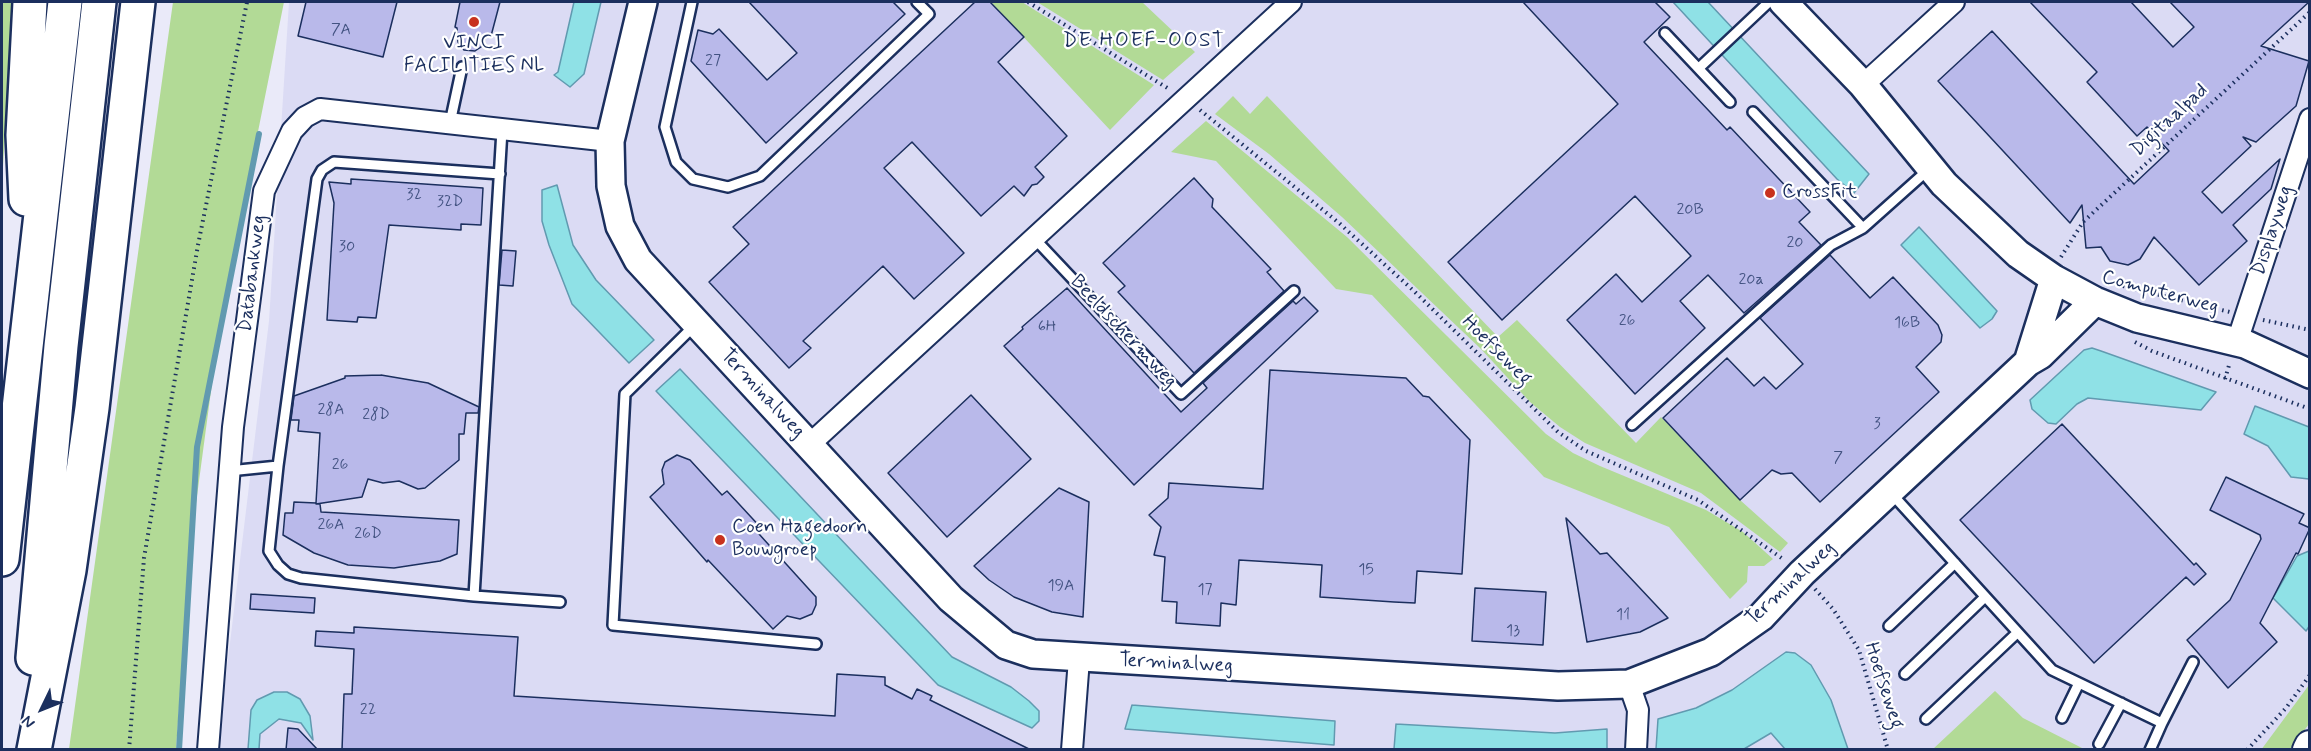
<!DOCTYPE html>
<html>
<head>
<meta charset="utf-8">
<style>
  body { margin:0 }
  #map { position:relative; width:2311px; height:751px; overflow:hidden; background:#eaeaf9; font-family:Mynerve,sans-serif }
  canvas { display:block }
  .frame { position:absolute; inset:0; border:3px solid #1b2f5e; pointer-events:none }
  .north { position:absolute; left:12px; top:679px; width:60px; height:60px; -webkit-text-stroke:4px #fff; paint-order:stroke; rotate:227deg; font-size:16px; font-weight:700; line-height:24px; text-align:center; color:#1b2f5e }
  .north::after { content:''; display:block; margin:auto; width:21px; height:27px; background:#1b2f5e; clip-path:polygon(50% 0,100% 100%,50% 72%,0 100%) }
</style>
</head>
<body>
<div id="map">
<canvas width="2311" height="751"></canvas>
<div class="frame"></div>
<div class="north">N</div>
</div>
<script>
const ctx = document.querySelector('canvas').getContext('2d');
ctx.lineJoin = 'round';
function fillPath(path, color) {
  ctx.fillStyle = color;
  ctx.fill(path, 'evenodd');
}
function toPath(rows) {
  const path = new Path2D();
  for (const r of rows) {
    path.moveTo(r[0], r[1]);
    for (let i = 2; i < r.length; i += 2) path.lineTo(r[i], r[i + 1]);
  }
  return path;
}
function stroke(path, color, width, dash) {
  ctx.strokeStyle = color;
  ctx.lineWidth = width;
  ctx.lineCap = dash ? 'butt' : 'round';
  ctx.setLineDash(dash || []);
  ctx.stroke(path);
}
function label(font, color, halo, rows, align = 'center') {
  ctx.font = font + ' Mynerve,sans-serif';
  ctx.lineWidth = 4.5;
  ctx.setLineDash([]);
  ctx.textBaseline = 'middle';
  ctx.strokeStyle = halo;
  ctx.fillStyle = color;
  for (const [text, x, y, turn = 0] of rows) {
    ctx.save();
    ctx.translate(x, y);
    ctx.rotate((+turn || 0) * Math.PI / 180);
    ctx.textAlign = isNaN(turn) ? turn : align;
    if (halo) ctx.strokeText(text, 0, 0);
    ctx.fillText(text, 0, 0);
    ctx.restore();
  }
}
fillPath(toPath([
  [289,2,2309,2,2309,749,217,750,269,321]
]), '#dbdbf4');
fillPath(toPath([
  [2,2,13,2,2,183],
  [173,2,284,2,221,316,191,541,176,749,69,749],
  [991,2,1022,2,1154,85,1110,130],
  [1037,2,1142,2,1195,52,1163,80],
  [1233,96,1250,114,1267,96,1498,337,1517,320,1636,443,1661,417,1740,500,1788,543,1780,552,1701,493,1585,443,1560,427,1530,402,1481,349,1342,217,1269,154,1215,114],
  [1206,121,1347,237,1546,434,1573,453,1600,466,1706,510,1743,532,1773,559,1764,566,1748,566,1747,582,1730,599,1669,527,1544,477,1372,295,1336,289,1216,161,1171,152],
  [2309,685,2309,724,2290,749,2261,750],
  [1995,691,2023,718,2084,749,1933,749]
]), '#b2da96');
const water = toPath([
  [574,2,601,2,584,74,570,87,554,75,558,72,574,2],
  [1673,2,1708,2,1869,174,1854,193,1837,179,1673,2],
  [557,185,573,245,596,280,654,340,629,363,572,304,549,245,542,221,542,190,557,185],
  [1919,227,1997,311,1992,319,1980,328,1901,245,1919,227],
  [2092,348,2101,351,2216,392,2201,410,2088,398,2077,404,2056,424,2048,423,2032,409,2030,400,2084,350,2092,348],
  [680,369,952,657,1011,687,1029,701,1039,711,1039,721,1032,728,938,685,656,391,680,369],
  [2255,406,2309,427,2309,479,2291,477,2268,446,2244,434,2255,406],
  [2309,551,2310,625,2306,631,2273,598,2297,556,2309,551],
  [1786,652,1795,653,1811,665,1831,700,1848,749,1785,749,1771,733,1744,749,1656,749,1658,719,1696,708,1732,690,1786,652],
  [274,692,287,692,300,699,310,716,313,740,301,723,279,719,260,734,259,749,248,749,251,710,257,700,274,692],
  [1132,705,1335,721,1334,745,1125,729,1132,705],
  [1396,724,1555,733,1607,729,1607,749,1394,749,1396,724]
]);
fillPath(water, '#8fe1e6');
stroke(water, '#619ab0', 1.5);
stroke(toPath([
  [179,750,197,447,259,134]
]), '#619ab0', 6);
const building = toPath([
  [306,2,397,2,383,57,298,36,306,2],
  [460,2,500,2,491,36,487,35,481,47,475,51,464,50,458,42,457,28,455,27,460,2],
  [749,2,893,2,905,14,766,143,691,61,698,30,713,34,719,29,767,80,797,53,749,2],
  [975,2,990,2,1024,37,998,62,1067,136,1035,167,1044,177,1037,184,1032,185,1024,196,1014,186,981,216,912,142,884,168,964,253,914,299,883,266,803,341,811,348,789,368,709,282,749,244,733,227,975,2],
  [1523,2,1655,2,1670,17,1644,42,1727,130,1730,127,1810,212,1799,222,1821,245,1744,313,1708,275,1680,301,1705,328,1635,394,1567,320,1616,274,1642,302,1691,256,1635,196,1502,320,1448,262,1618,104,1523,2],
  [2030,2,2131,2,2173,47,2194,27,2170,2,2309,2,2261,46,2309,61,2296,106,2256,142,2243,137,2251,146,2202,192,2222,213,2280,159,2271,189,2233,225,2247,241,2199,285,2154,237,2140,259,2128,265,2110,261,2101,247,2086,248,2082,205,2070,223,1938,81,1992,31,2134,184,2169,151,2147,127,2137,136,2087,82,2097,72,2030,2],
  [1194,178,1213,199,1212,207,1271,269,1267,272,1284,291,1194,373,1118,292,1125,286,1103,263,1194,178],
  [351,179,483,188,481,225,461,224,461,230,389,225,376,318,358,317,357,322,327,320,334,203,329,182,351,184,351,179],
  [502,250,516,251,513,286,499,285,502,250],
  [1830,255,1870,298,1893,277,1938,325,1942,335,1941,342,1916,367,1939,392,1820,502,1792,473,1781,474,1772,470,1740,500,1663,418,1727,358,1754,386,1764,377,1776,389,1803,364,1760,318,1830,255],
  [1067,288,1181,412,1207,388,1203,383,1293,301,1296,304,1304,297,1318,311,1134,485,1004,346,1023,329,1022,327,1067,288],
  [1270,370,1406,378,1423,396,1429,397,1470,440,1462,574,1417,571,1415,603,1394,602,1320,597,1322,565,1239,560,1236,605,1221,603,1220,626,1176,623,1177,602,1162,601,1165,557,1154,555,1161,527,1149,515,1168,498,1169,483,1263,489,1270,370],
  [381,375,428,383,479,407,478,413,466,413,464,434,459,434,459,460,425,488,418,489,399,481,383,483,368,479,362,497,316,504,320,504,321,512,459,520,457,554,440,561,394,568,348,565,314,553,283,535,285,513,293,513,294,502,316,503,320,433,298,431,299,420,291,420,294,396,345,378,345,376,381,375],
  [971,395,1031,459,947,537,888,473,971,395],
  [2062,424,2194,565,2196,563,2206,574,2194,585,2186,577,2094,663,1960,520,2062,424],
  [677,455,690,460,722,495,727,491,763,530,759,534,816,597,816,605,812,614,800,619,787,616,773,629,708,560,707,562,650,497,664,484,662,470,665,462,677,455],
  [2226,477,2304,514,2299,523,2310,528,2298,554,2296,553,2260,623,2277,642,2228,688,2187,640,2230,600,2261,539,2260,535,2210,510,2226,477],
  [1059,488,1089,502,1083,617,1052,612,1014,597,989,580,974,566,1059,488],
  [1566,518,1600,554,1607,553,1668,618,1640,632,1587,642,1566,518],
  [1475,588,1546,592,1543,645,1472,641,1475,588],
  [251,594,315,598,314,613,250,609,251,594],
  [354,627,518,637,514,696,835,716,837,674,885,677,885,685,912,699,917,689,932,696,930,700,1031,750,342,750,344,694,352,694,354,649,315,646,316,631,354,633,354,627],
  [288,728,298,729,318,750,286,750,288,728]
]);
fillPath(building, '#b9b9ea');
stroke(building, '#1b2f5e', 1.5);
const lane = toPath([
  [692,2,665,127,676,162,693,179,728,187,760,176,929,14,917,2],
  [1665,33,1730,102],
  [1699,68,1769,2],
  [1753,112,1863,228,1928,170],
  [450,123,462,67],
  [1034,238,1181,394,1294,291],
  [694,326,625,394,613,625,816,644],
  [1632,425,1831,245,1863,228],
  [278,466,317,179,322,170,334,162,500,174],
  [229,471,278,466,269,551,278,565,288,574,301,578,474,596,560,602],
  [1891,493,2052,670,2162,723,2150,750],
  [474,596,502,130],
  [1889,626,1955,563],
  [1905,674,1985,597],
  [2062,718,2079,683],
  [1926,719,2017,633],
  [2162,723,2193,662],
  [2099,744,2121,703]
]);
const street = toPath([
  [1863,85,1954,2],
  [2237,342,2310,119],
  [810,444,1291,2],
  [1629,684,1638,710,1636,750],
  [208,750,233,427,264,191,292,131,305,117,320,109,610,141],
  [1072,750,1079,659]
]);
const secondary = toPath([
  [643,2,610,141,611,186,620,226,638,260,951,599,1006,645,1033,654,1558,686,1629,684,1711,652,1761,617,1802,573,2028,362,2040,355,2095,301],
  [1783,2,1863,85,1944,184,2018,254,2054,279,2095,301,2137,318,2245,344,2310,374],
  [2028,362,2054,279]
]);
const primary = toPath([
  [2308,750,2310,746]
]);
const highway = toPath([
  [26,199,23,135,30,2],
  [2,559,65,2],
  [33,658,61,346,99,2],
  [34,750,69,570,92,408,138,2]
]);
stroke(lane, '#1b2f5e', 14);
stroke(street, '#1b2f5e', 24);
stroke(secondary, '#1b2f5e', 32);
stroke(primary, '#1b2f5e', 34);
stroke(highway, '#1b2f5e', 38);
stroke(toPath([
  [1028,2,1169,89],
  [1200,110,1339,223,1415,292,1558,432,1586,451,1698,500,1783,559],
  [2061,257,2083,222,2310,12],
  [2123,286,2230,312],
  [2263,320,2310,330],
  [2135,342,2152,351,2310,409],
  [2225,379,2230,362],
  [1815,589,1833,609,1859,650,1888,750],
  [129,750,144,558,198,245,247,2],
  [2247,750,2286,708,2310,675]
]), '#1b2f5e', 4, [1.5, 4.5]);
stroke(lane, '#fff', 9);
stroke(street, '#fff', 20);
stroke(secondary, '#fff', 27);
stroke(primary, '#fff', 30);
stroke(highway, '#fff', 33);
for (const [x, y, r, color] of [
  [474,22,6,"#c8321e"],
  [1770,193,6,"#c8321e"],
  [720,540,6,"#c8321e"]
]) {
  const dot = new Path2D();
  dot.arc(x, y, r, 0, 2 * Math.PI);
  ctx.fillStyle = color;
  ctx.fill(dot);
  stroke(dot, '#fff', 2);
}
label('16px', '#425281', null, [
  ["7A",341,31],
  ["27",713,62],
  ["32",414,196],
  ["32D",450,203],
  ["20B",1690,211],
  ["20",1795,244],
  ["30",347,248],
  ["20a",1751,281],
  ["26",1627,322],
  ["16B",1907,324],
  ["6H",1047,328],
  ["28A",331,411],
  ["28D",376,416],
  ["3",1877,425],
  ["7",1838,459],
  ["26",340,466],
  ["26A",331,526],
  ["26D",368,535],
  ["15",1366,571],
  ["19A",1061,587],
  ["17",1205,591],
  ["11",1623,616],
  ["13",1513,632],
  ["22",368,711]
]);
label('20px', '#1b2f5e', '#fff', [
  ["VINCI",474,44,"center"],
  ["FACILITIES NL",474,67,"center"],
  ["CrossFit",1782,193],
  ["Coen Hagedoorn",732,528],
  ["Bouwgroep",732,551]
], 'left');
label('20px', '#1b2f5e', '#fff', [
  ["Digitaalpad",2170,121,-43],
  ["Displayweg",2273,231,-72],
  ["Databankweg",253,274,-83],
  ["Computerweg",2160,293,15],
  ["Beeldschermweg",1123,332,47],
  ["Hoefseweg",1496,351,45],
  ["Terminalweg",762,394,47],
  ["Terminalweg",1791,584,-43],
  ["Terminalweg",1176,664,3],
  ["Hoefseweg",1883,686,72]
]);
ctx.letterSpacing = '1.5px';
label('21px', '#1b2f5e', '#fff', [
  ["DE HOEF-OOST",1144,42]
]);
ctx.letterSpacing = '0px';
</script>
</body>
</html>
